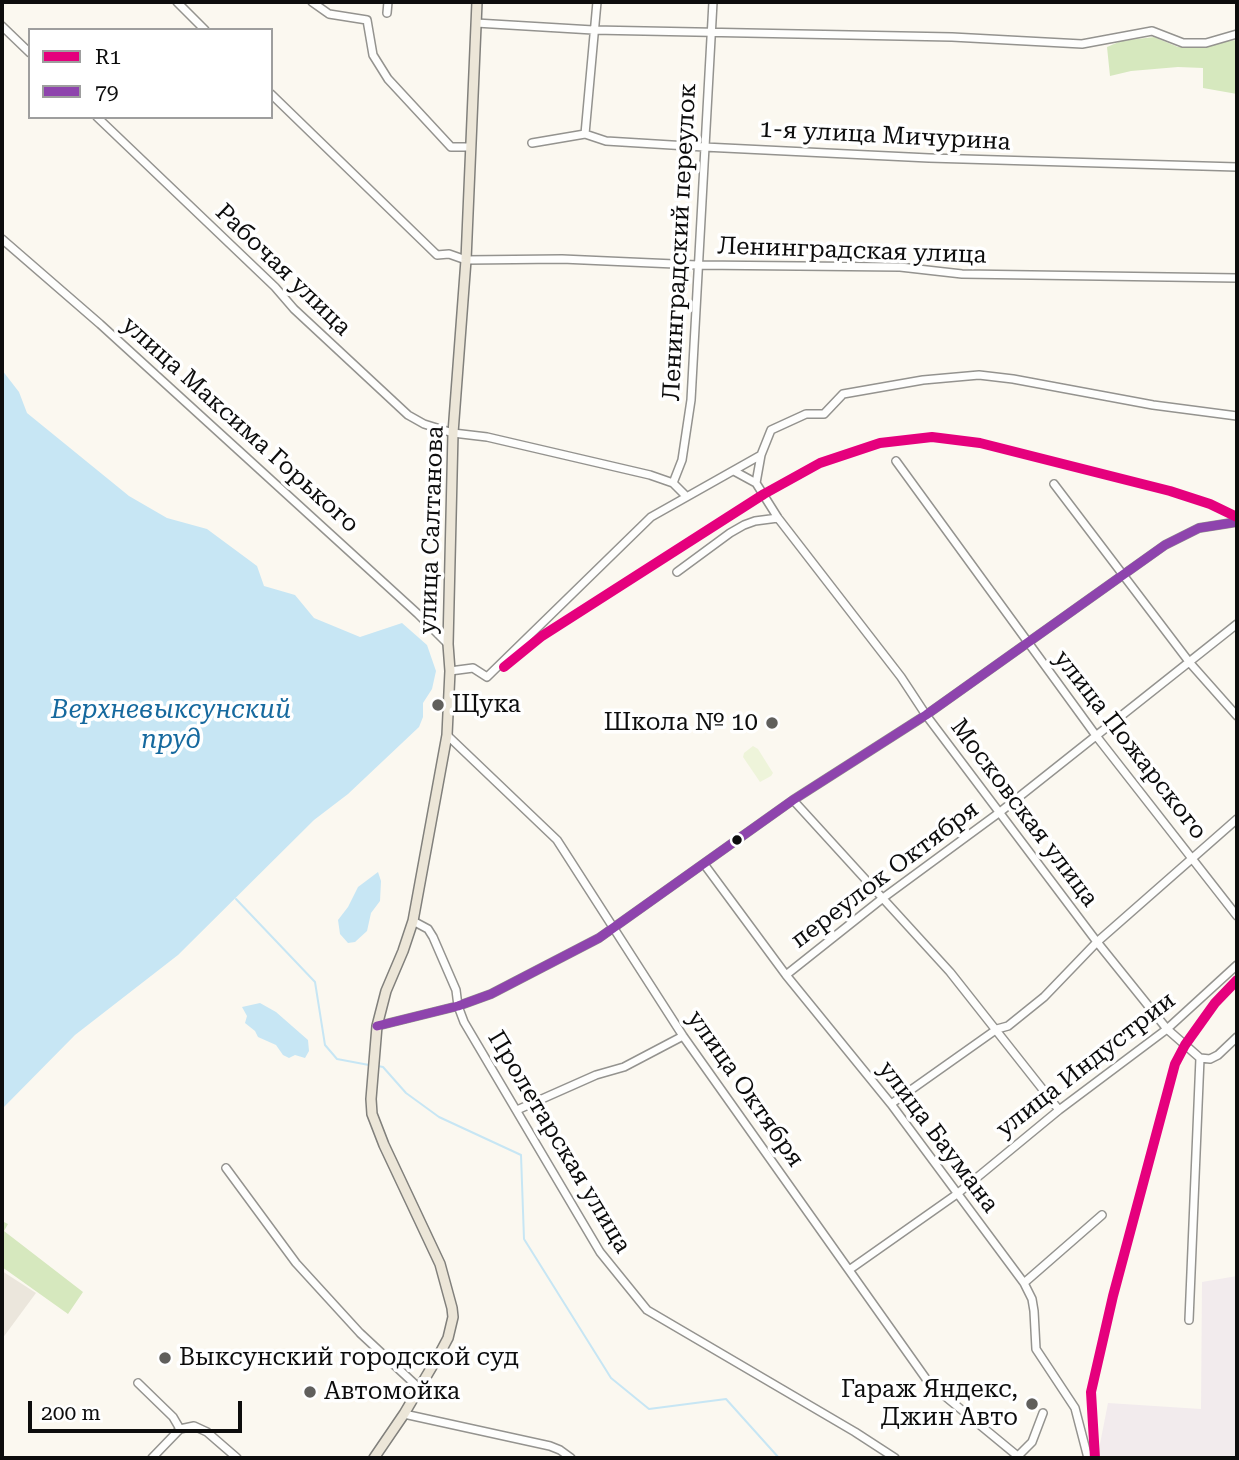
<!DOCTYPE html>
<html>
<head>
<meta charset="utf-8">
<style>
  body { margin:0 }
  #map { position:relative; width:1239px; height:1460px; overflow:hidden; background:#fbf8f0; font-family:"Roboto Serif",serif }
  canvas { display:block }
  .frame { position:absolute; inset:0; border:4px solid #0d0d0d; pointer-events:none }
  .legend { position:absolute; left:28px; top:28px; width:245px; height:91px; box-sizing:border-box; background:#fff; border:2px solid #9e9e9e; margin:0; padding:9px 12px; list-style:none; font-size:21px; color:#0d0d0d }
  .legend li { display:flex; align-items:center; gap:14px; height:35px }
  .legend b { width:35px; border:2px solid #9e9e9e }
  .scale { position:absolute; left:28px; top:1401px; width:214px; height:32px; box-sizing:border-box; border:4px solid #0d0d0d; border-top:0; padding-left:9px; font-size:21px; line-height:24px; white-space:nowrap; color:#0d0d0d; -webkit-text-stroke:5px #fff; paint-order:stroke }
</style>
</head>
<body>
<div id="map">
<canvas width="1239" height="1460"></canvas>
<div class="frame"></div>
<ul class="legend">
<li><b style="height:9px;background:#e5007d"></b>R1</li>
<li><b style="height:9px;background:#8e44ad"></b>79</li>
</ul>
<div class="scale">200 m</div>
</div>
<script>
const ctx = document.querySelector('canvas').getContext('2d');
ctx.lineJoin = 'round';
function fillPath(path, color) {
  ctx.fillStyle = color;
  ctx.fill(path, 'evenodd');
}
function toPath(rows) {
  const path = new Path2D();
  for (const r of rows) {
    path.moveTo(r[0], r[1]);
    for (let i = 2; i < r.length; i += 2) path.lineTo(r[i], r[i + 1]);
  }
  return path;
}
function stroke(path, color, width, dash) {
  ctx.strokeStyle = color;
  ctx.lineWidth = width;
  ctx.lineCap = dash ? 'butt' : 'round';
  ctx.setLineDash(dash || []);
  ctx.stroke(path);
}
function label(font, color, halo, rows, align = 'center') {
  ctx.font = font + ' "Roboto Serif",serif';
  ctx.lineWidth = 7;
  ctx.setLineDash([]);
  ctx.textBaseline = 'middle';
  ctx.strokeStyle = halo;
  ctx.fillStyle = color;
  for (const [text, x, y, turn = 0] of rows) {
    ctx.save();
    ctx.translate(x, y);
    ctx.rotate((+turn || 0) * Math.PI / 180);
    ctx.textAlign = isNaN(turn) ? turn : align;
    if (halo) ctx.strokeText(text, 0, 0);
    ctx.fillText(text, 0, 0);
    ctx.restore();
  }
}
fillPath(toPath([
  [1237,1276,1237,1458,1100,1458,1098,1454,1108,1403,1201,1409,1202,1282]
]), '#f2ebed');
fillPath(toPath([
  [1154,37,1178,47,1237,40,1237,94,1203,88,1203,68,1178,67,1131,71,1110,76,1107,47,1121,41],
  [2,1221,8,1224,4,1231,83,1292,68,1314,2,1267]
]), '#d6e8be');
fillPath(toPath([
  [753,746,758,749,773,773,771,776,760,782,743,757,744,753]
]), '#eef4da');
fillPath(toPath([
  [2,1271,36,1293,2,1339]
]), '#ebe6dc');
fillPath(toPath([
  [2,370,19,392,27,413,129,496,167,518,207,529,257,566,264,586,295,595,314,618,360,637,402,623,427,645,436,671,432,689,423,703,423,717,419,727,348,794,314,820,178,955,75,1035,2,1109],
  [378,872,381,881,380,901,371,913,367,931,355,942,348,943,340,934,338,920,348,907,358,887],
  [260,1003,276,1012,308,1040,309,1051,305,1058,295,1055,289,1058,283,1055,276,1045,258,1037,255,1031,245,1023,247,1016,242,1007]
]), '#c7e6f4');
stroke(toPath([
  [236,899,315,982,325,1045,337,1059,369,1065],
  [378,1066,383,1067,406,1093,439,1117,521,1155,524,1239,611,1378,649,1409,726,1399,779,1458]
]), '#c7e6f4', 2);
const minor = toPath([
  [177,2,205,30],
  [312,2,329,14,367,20,373,55,388,79,451,147,469,147],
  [387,13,388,2],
  [476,23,593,30,952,37,1082,44,1152,31,1183,43,1206,43,1237,34],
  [2,26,30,53],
  [271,94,437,255,449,254,466,260,562,259,697,265,900,267,962,274,1237,278],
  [97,117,275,287,294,309,408,415,424,424,453,433,487,437,650,475,673,483,686,496],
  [585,134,597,2],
  [532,143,585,134,606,141,704,147,929,158,1237,167],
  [2,239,100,324,418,614,448,644],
  [896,461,1097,737,1237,916],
  [734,471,756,483,778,518,901,677,926,715,1097,942,1167,1029,1200,1058,1210,1059,1218,1055,1237,1037],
  [673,483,682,460,691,400,713,2],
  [756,483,761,455],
  [1054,484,1190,663,1237,716],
  [677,572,730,533,744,525,755,521,778,518],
  [450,671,473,668,487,677,651,517,761,455,771,430,806,414,824,414,843,394,923,380,979,375,1013,379,1153,405,1237,416],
  [447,735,557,840,683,1036,929,1383,1020,1458],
  [793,800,950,972,1059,1110],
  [704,864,786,975,891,1104,1024,1283,1032,1299,1034,1311,1036,1349,1075,1408,1088,1458],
  [413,921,428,929,433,937,456,990,458,1006,464,1022,600,1252,647,1310,855,1432,895,1458],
  [786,975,883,898,1000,812,1237,624],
  [377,1026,458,1006,491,994,599,938,793,800,926,715,1165,545,1199,528,1237,522],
  [891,1104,997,1029,1008,1026,1044,997,1097,942,1237,819],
  [517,1110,596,1075,624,1067,683,1036],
  [226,1168,296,1263,360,1333,419,1388],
  [849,1270,957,1194,1059,1110,1167,1029,1237,965],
  [1024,1283,1102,1215],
  [1189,1320,1200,1058],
  [138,1383,173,1417,180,1429],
  [404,1414,550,1446,560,1450,571,1458],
  [1017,1457,1032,1442,1043,1413],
  [152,1458,180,1429,194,1426,207,1432,237,1458]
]);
const major = toPath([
  [374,1458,404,1414,440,1353,448,1338,453,1317,452,1308,440,1264,384,1145,372,1114,371,1099,377,1026,386,991,403,951,413,921,447,735,450,671,448,644,453,433,466,260,477,2]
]);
stroke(minor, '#94938f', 10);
stroke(major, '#81807c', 12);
stroke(minor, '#fefefd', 7);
stroke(major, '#ece6d8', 9);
stroke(toPath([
  [377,1026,458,1006,491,994,599,938,793,800,926,715,1165,545,1199,528,1237,522]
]), '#8e44ad', 9);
stroke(toPath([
  [504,667,542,636,764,494,820,463,880,443,932,437,980,443,1170,491,1210,504,1237,517],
  [1095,1458,1091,1392,1113,1296,1175,1064,1185,1045,1215,1003,1237,980]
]), '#e5007d', 10);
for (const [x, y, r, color] of [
  [438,705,7,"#605f5c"],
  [772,723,7,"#605f5c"],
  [737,840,6,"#0d0d0d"],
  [165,1358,7,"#605f5c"],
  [310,1392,7,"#605f5c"],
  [1032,1404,7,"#605f5c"]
]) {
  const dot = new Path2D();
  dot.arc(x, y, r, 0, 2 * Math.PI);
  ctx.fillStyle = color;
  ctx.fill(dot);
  stroke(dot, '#fff', 2.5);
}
label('24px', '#0d0d0d', '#fff', [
  ["1-я улица Мичурина",885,136,3],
  ["Ленинградский переулок",680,242,-87],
  ["Ленинградская улица",852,251,2],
  ["Рабочая улица",283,270,44],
  ["улица Максима Горького",240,425,42],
  ["улица Салтанова",432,530,-88],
  ["улица Пожарского",1130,745,52],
  ["Московская улица",1024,813,53],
  ["переулок Октября",885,875,-37],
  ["улица Индустрии",1086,1065,-38],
  ["улица Октября",745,1089,55],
  ["улица Баумана",938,1137,53],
  ["Пролетарская улица",559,1142,59]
]);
label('24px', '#0d0d0d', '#fff', [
  ["Щука",452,705],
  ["Школа № 10",758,723,"right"],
  ["Выксунский городской суд",179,1358],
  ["Гараж Яндекс,",1018,1390,"right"],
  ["Джин Авто",1018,1418,"right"],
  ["Автомойка",324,1392]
], 'left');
label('italic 26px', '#16699e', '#fff', [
  ["Верхневыксунский",171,710],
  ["пруд",171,740]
]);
</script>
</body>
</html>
